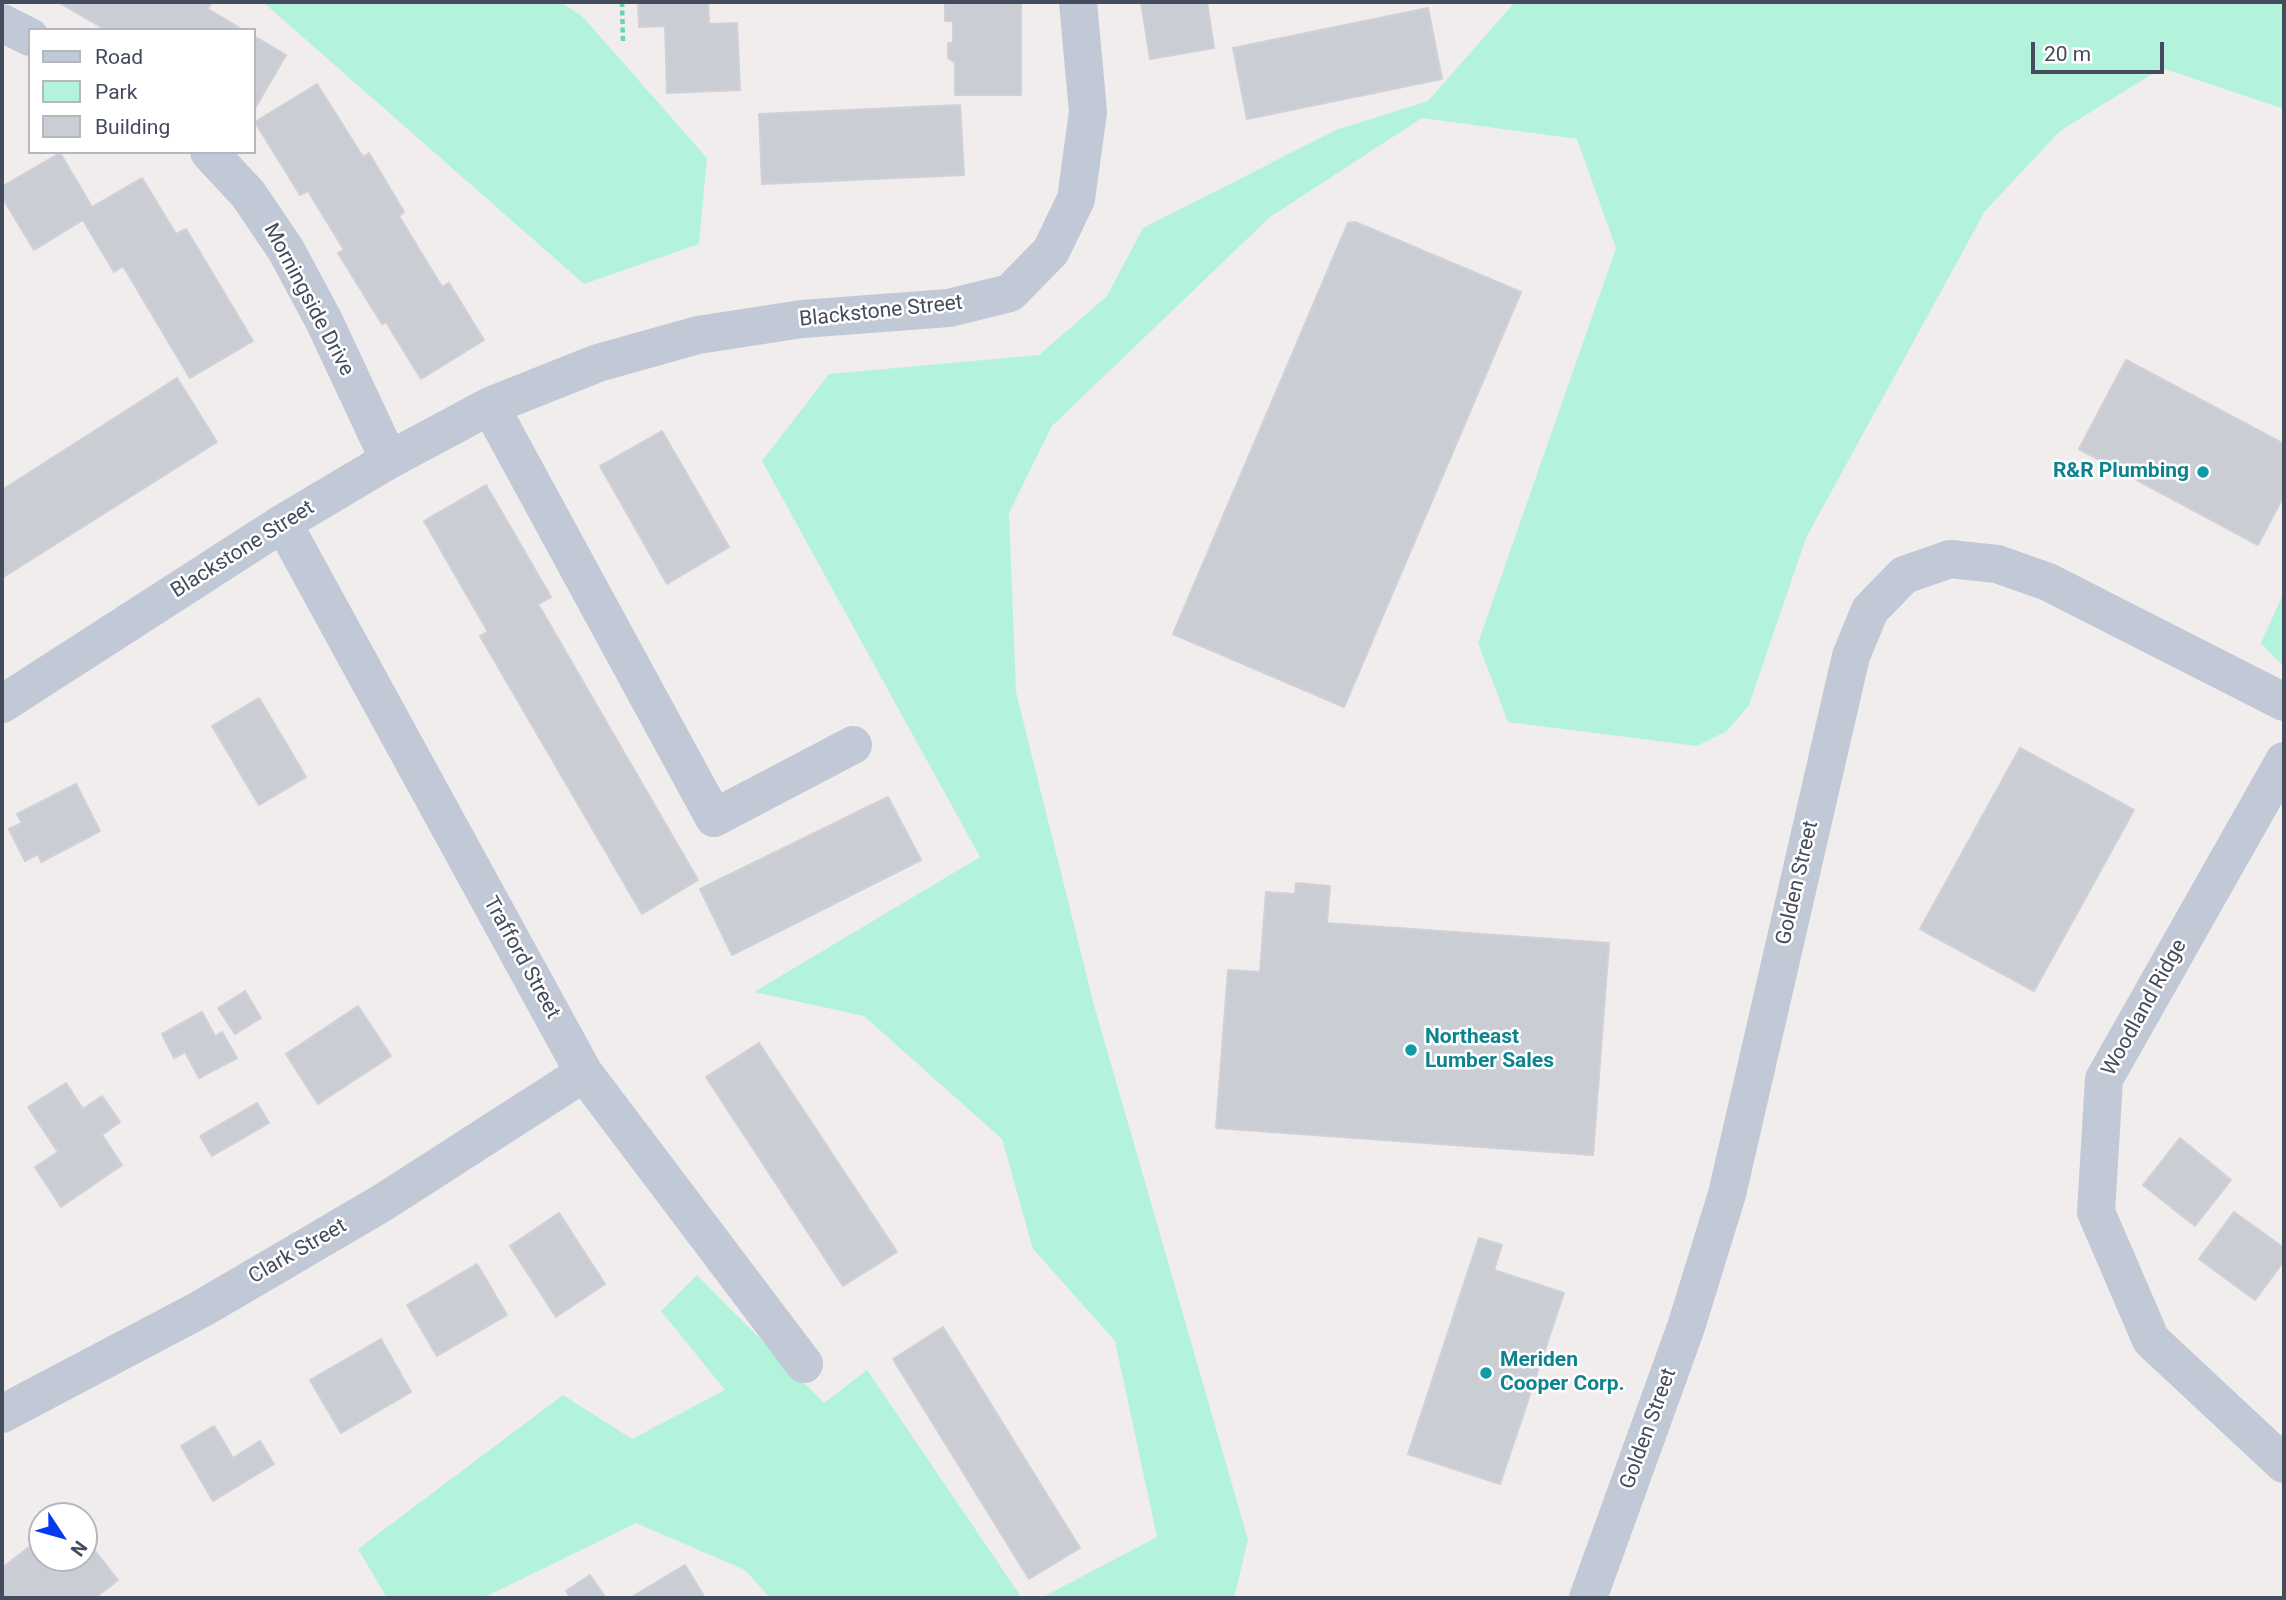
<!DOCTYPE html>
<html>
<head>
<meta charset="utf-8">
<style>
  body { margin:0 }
  #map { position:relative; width:2286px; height:1600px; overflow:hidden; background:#f0edec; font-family:Roboto,sans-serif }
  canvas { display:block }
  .frame { position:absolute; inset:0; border:4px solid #434b5c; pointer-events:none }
  .legend { position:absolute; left:28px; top:28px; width:228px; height:126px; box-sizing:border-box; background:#fff; border:2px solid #b4b7be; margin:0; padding:9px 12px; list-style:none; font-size:21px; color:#434b5c }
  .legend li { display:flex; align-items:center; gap:14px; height:35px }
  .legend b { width:35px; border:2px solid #b4b7be }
  .north { position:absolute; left:28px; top:1502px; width:70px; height:70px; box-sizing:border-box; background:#fff; border:2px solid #b4b7be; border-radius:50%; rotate:126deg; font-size:19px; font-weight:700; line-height:28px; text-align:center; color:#434b5c }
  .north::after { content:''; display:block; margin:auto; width:24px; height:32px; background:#0538f1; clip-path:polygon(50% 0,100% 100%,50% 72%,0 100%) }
  .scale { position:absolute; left:2031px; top:42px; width:133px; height:32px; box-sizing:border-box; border:4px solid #434b5c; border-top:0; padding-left:9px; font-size:21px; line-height:24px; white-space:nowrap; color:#434b5c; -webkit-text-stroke:5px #fff; paint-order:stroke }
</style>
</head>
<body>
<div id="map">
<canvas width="2286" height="1600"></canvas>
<div class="frame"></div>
<ul class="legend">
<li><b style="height:9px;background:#c1c8d6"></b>Road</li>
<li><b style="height:19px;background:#b4f3db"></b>Park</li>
<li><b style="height:19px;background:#cbcdd5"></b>Building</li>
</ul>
<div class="north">N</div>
<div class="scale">20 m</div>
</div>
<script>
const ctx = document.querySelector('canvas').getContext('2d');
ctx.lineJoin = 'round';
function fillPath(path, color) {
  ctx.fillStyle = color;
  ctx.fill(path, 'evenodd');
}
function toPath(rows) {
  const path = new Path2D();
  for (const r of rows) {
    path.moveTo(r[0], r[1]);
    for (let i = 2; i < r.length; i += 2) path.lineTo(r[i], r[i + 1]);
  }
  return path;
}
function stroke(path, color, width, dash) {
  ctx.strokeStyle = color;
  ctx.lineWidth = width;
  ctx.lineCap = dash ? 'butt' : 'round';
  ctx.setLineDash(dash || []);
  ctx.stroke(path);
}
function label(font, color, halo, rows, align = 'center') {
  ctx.font = font + ' Roboto,sans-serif';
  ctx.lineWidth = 5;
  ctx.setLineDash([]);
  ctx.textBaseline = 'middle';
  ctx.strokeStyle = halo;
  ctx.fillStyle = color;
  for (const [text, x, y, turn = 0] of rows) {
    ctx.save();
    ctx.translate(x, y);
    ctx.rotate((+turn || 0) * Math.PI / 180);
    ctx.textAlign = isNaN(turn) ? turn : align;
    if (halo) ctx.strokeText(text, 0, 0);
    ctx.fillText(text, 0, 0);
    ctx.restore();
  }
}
fillPath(toPath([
  [263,2,561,2,582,16,707,158,699,244,584,284],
  [1515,2,2284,2,2284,109,2162,68,2060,131,1985,211,1806,538,1749,705,1727,731,1697,746,1508,722,1478,643,1616,248,1577,139,1422,118,1270,217,1052,426,1009,513,1016,692,1094,1005,1248,1540,1234,1598,1041,1598,1157,1537,1115,1341,1033,1249,1002,1139,864,1016,754,992,980,857,762,461,829,374,1039,355,1107,296,1143,228,1336,130,1428,101],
  [2284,592,2284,667,2261,643],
  [697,1275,824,1403,867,1370,1022,1598,770,1598,745,1570,636,1523,483,1598,387,1598,358,1549,563,1395,632,1439,725,1390,661,1311]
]), '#b4f3db');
const building = toPath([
  [58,2,208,2,211,4,208,9,243,30,106,30,58,2],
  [638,2,708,2,709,24,737,23,740,90,667,93,665,26,639,27,638,2],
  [945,2,1021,2,1021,95,955,95,955,63,948,58,948,43,953,43,953,21,945,21,945,2],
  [1141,2,1207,2,1214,48,1150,59,1141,2],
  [1428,8,1442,79,1247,119,1233,48,1428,8],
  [254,36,286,55,254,110,254,36],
  [317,84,363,157,369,153,404,212,399,216,442,287,449,283,484,340,421,379,386,322,382,324,338,253,344,250,308,191,300,195,255,122,317,84],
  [960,105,964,175,762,184,759,114,960,105],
  [60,153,92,207,142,178,176,234,186,229,253,341,190,378,123,266,114,272,83,220,34,250,2,197,2,184,3,186,60,153],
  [1355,222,1521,292,1344,707,1173,634,1348,223,1355,222],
  [2126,360,2284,444,2284,495,2258,545,2079,449,2126,360],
  [177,378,217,442,2,578,2,490,177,378],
  [662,431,729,547,667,584,600,466,662,431],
  [486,485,551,597,538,604,698,880,642,914,480,636,488,632,424,521,486,485],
  [259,698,306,777,259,805,212,726,259,698],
  [2020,748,2134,810,2034,991,1920,929,2020,748],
  [76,784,100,831,41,862,38,854,25,861,9,829,22,823,17,814,76,784],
  [888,797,921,860,732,955,700,889,888,797],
  [1296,883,1330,886,1327,923,1609,943,1593,1155,1216,1128,1228,970,1260,972,1266,892,1295,894,1296,883],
  [245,991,261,1018,235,1034,218,1008,245,991],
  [358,1006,391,1056,318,1104,286,1054,358,1006],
  [202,1012,215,1036,222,1032,237,1058,199,1078,185,1052,174,1058,162,1034,202,1012],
  [759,1043,897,1252,843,1286,706,1077,759,1043],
  [66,1083,83,1109,102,1096,120,1122,102,1135,122,1165,61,1207,35,1167,58,1152,28,1107,66,1083],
  [257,1103,269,1123,212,1156,200,1136,257,1103],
  [2180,1138,2231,1180,2195,1226,2143,1185,2180,1138],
  [2234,1212,2284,1248,2284,1261,2255,1300,2199,1259,2234,1212],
  [559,1213,605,1284,556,1317,510,1246,559,1213],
  [1479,1238,1502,1245,1494,1270,1564,1293,1500,1484,1408,1454,1479,1238],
  [477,1264,507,1315,437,1356,407,1305,477,1264],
  [943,1327,1080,1548,1029,1579,893,1359,943,1327],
  [381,1339,411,1392,341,1433,310,1380,381,1339],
  [214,1426,233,1458,260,1441,274,1464,213,1501,181,1446,214,1426],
  [42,1537,42,1558,84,1558,84,1537,118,1580,95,1598,2,1598,2,1568,42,1537],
  [685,1565,705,1598,630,1598,685,1565],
  [590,1575,606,1598,571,1598,566,1591,590,1575]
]);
fillPath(building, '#cbcdd5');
stroke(building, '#d0d0d9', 2);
stroke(toPath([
  [622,2,623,43]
]), '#69d5b7', 4.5, [5, 3.5]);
stroke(toPath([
  [2,23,30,37],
  [209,152,248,194,286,250,324,321,389,460],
  [490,406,714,818,853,745],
  [283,523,584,1073,804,1364],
  [2,704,283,523,389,460,490,406,598,363,698,335,802,319,949,308,1010,293,1051,251,1076,199,1088,112,1078,2],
  [2284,761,2104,1079,2096,1212,2151,1340,2284,1464],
  [2,1414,201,1309,382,1203,584,1073],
  [1588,1598,1686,1327,1727,1194,1851,656,1870,610,1904,575,1950,559,1997,564,2048,582,2284,702]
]), '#c1c8d6', 38);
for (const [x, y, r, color] of [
  [2203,472,7,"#0f9aa8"],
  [1411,1050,7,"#0f9aa8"],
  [1486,1373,7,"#0f9aa8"]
]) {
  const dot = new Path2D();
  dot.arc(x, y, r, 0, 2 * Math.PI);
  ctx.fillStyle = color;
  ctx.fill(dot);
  stroke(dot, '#fff', 2.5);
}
label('21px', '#434b5c', '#fff', [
  ["Morningside Drive",308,300,62],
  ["Blackstone Street",881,312,-6],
  ["Blackstone Street",243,550,-32],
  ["Golden Street",1798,883,-77],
  ["Trafford Street",521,958,61],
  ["Woodland Ridge",2145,1008,-61],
  ["Clark Street",298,1252,-30],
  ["Golden Street",1649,1429,-70]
]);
label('bold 21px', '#0d838f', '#fff', [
  ["R&R Plumbing",2189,472,"right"],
  ["Northeast",1425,1038],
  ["Lumber Sales",1425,1062],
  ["Meriden",1500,1361],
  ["Cooper Corp.",1500,1385]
], 'left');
</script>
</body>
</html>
